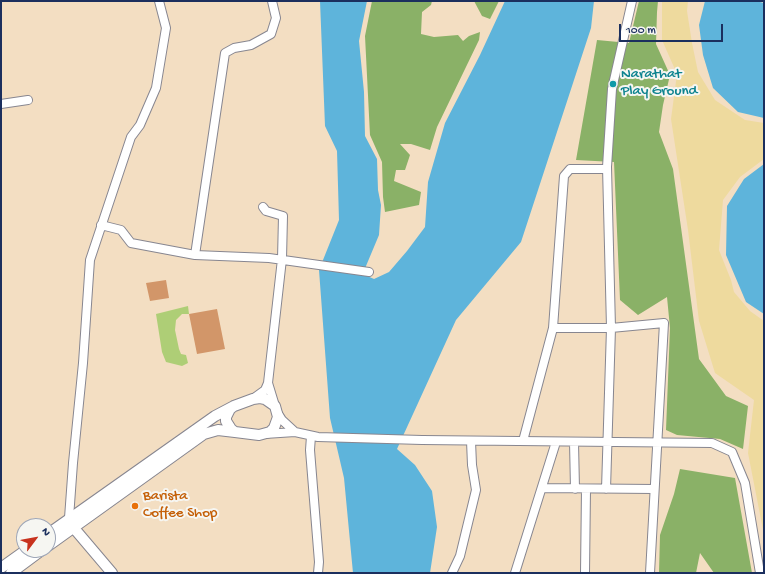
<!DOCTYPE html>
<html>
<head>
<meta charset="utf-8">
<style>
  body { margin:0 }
  #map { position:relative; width:765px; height:574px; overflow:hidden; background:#f3dec2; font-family:"Gochi Hand",sans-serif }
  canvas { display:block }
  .frame { position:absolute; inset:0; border:2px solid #1b2f5e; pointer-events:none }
  .north { position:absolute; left:16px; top:518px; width:40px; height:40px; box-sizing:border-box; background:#f6f6f2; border:1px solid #9ea6b7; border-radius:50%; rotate:58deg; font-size:11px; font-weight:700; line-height:16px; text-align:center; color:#1b2f5e }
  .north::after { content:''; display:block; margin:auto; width:14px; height:18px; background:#c8321e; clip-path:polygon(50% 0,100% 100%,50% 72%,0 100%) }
  .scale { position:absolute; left:619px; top:24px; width:104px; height:18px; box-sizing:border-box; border:2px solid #1b2f5e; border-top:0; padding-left:5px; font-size:12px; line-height:14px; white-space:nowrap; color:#1b2f5e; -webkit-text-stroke:3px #f6f6f2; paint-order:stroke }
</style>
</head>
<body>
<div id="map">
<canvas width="765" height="574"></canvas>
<div class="frame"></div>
<div class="north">N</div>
<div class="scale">100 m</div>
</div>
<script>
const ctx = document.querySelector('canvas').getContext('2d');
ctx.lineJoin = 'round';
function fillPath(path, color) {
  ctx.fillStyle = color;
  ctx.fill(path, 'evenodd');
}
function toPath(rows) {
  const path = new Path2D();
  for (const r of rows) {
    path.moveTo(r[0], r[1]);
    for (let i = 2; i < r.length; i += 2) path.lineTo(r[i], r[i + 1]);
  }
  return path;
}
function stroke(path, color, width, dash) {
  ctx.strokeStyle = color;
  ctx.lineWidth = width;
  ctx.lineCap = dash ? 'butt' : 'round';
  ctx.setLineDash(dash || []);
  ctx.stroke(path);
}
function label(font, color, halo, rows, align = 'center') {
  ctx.font = font + ' "Gochi Hand",sans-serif';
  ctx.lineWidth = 4;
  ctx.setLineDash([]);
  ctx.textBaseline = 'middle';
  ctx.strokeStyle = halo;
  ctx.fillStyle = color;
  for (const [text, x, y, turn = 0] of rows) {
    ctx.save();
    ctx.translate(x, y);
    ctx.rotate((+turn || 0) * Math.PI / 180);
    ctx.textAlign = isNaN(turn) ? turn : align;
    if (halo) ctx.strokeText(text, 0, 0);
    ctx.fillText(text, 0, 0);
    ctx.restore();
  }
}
fillPath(toPath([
  [188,306,189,314,182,314,176,320,175,330,179,349,181,354,186,355,188,363,182,366,166,362,162,352,156,314]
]), '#aece76');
fillPath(toPath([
  [372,1,432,1,431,5,422,12,421,34,434,37,458,35,463,41,469,36,480,32,479,40,437,127,430,150,411,144,400,144,410,155,405,170,396,170,394,181,421,192,419,205,385,212,383,197,382,162,370,135,365,36],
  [474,1,499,1,490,19,482,16],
  [639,1,658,1,657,12,656,44,670,75,663,105,659,132,673,169,699,359,726,396,748,406,743,449,720,439,677,435,666,430,670,328,667,297,638,315,620,300,614,162,576,160,597,40,629,43],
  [680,469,735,478,752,573,714,573,700,553,696,573,659,573,660,535,674,494]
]), '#8ab167');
fillPath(toPath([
  [662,1,688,1,687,11,692,43,698,72,715,100,745,120,764,123,764,159,740,177,723,200,719,250,731,280,734,292,750,311,764,321,764,535,748,453,754,400,715,373,699,321,688,230,671,119,677,74,662,40]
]), '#eeda9e');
fillPath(toPath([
  [320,1,367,1,359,41,364,92,365,136,377,159,378,190,381,205,379,235,366,266,365,275,374,279,389,272,407,251,425,227,428,182,445,123,480,55,505,1,594,1,591,28,521,242,456,320,397,449,415,465,432,491,437,527,430,573,353,573,344,478,330,418,319,270,339,220,337,151,325,126],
  [705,1,756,1,764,3,764,118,738,112,713,88,703,55,699,25],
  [764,164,764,314,746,302,726,255,727,206,744,179]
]), '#5eb4db');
fillPath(toPath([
  [166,280,169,298,150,301,146,283],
  [217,309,225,349,197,354,189,314]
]), '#d29669');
const minor = toPath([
  [1,104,28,100],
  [263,207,266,211,283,216,282,259,268,383],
  [101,225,121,230,131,243,195,255,269,258,369,272],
  [195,255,225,53,234,48,251,45,271,34,276,18,272,1],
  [553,328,611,328,664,323,650,573],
  [254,398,265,390,268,383,275,406],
  [295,432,318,437,422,440,712,443,732,452,745,483,760,573],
  [265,434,295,432,282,420,277,412],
  [311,436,310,450,319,562,318,573],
  [523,441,553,328,564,176,570,169,607,169],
  [574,442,575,489],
  [542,488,654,489],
  [606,489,611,328,607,167,612,89,632,1],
  [69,518,73,463,83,363,90,260,131,137,140,125,156,88,166,28,159,1],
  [452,573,460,556,476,490,472,465,471,441],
  [515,573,556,442],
  [585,573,586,489]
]);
const tertiary = toPath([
  [260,398,265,399,275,406,278,417,274,428,270,432,259,435,235,432,231,429,226,421,226,417,230,409,234,406,253,399,260,398],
  [71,521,73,527,112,573],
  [48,534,215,416,234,406],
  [48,546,204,434,218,430,235,432],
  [1,568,26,550],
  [11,573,42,550]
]);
stroke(minor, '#878690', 10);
stroke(tertiary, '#878690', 12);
stroke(minor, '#fff', 8);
stroke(tertiary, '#fff', 10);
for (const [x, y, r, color] of [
  [613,84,4,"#0f9aa8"],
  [135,506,4,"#e8710a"]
]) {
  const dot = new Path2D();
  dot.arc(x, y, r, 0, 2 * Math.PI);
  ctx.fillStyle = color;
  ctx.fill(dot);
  stroke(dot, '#f6f6f2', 1.5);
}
label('15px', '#0d838f', '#f6f6f2', [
  ["Narathat",621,75],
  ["Play Ground",621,92]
], 'left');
label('15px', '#c56008', '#f6f6f2', [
  ["Barista",143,497],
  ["Coffee Shop",143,514]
], 'left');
</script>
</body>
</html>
